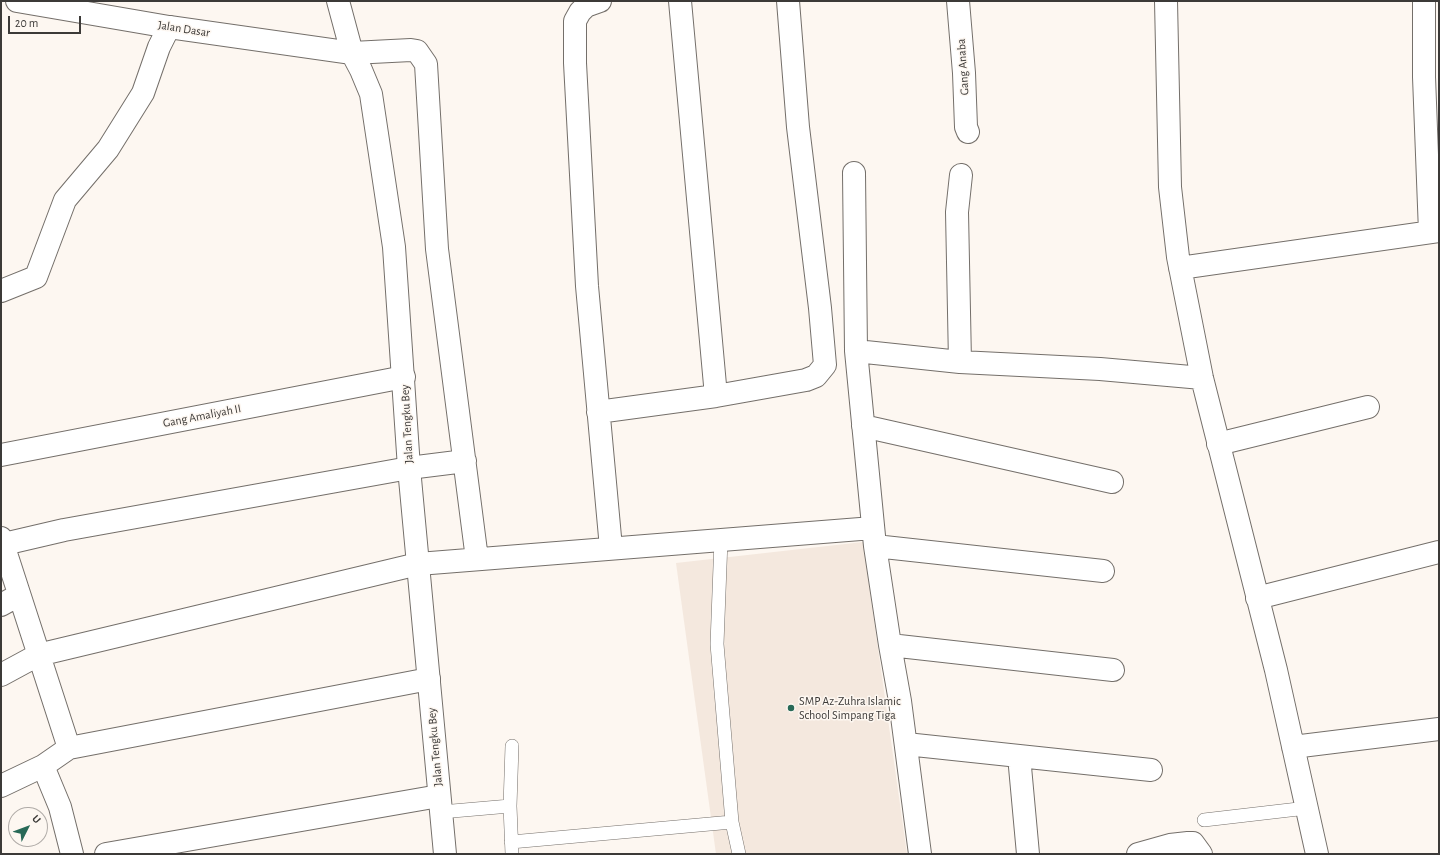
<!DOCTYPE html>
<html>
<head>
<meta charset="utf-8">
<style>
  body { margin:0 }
  #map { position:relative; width:1440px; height:855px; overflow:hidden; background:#fdf7f1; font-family:"Alegreya Sans",sans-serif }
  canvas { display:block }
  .frame { position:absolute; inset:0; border:2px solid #3c3a38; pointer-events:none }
  .north { position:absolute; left:8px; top:807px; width:40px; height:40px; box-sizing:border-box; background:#fdf7f1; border:1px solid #b0aba7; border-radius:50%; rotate:48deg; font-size:11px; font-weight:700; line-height:16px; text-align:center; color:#3c3a38 }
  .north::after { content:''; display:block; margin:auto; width:14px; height:18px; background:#286957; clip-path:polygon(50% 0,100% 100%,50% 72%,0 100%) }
  .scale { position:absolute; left:8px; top:16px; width:73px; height:18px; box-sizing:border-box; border:2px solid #3c3a38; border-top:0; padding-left:5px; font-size:12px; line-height:14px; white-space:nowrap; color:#3c3a38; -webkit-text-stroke:3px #fdf7f1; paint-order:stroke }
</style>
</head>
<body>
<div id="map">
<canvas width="1440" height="855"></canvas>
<div class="frame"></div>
<div class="north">U</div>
<div class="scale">20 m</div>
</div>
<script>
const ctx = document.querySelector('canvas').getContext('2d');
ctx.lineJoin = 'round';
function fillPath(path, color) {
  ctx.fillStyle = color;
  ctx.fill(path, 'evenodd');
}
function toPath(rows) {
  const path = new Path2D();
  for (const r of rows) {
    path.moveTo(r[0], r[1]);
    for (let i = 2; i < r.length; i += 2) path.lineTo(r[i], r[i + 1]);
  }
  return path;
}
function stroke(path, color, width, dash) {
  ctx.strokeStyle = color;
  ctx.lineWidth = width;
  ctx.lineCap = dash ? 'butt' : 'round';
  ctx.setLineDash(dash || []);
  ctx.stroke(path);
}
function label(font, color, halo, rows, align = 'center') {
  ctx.font = font + ' "Alegreya Sans",sans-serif';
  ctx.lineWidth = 3;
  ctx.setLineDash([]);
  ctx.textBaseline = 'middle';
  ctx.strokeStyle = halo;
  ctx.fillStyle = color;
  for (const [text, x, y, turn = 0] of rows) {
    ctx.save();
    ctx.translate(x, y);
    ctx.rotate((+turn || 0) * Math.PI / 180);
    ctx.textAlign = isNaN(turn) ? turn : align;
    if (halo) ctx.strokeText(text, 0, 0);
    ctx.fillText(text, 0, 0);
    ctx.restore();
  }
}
fillPath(toPath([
  [863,542,907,854,716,854,676,563]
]), '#f4e8de');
const lane = toPath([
  [721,540,717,644,732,822,739,854],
  [510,806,512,746],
  [441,812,510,806,512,854],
  [1204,820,1307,808],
  [511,842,732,822]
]);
const street = toPath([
  [600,1,586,6,580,12,575,21,575,63,587,286,611,548],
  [680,1,716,396],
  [958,1,964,73,966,127,968,132],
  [1166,1,1170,187,1178,257,1202,378,1276,670,1317,854],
  [1424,1,1424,77,1430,232],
  [352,53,411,50,417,51,426,64,437,249,477,559],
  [854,173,856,351,875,546,890,645,1113,670],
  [1180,268,1439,231],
  [1,291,36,277,65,200,108,149,143,93,159,47,169,27],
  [856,351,960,362,1100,369,1202,378],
  [960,362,957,212,961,175],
  [598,412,716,396,806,380,816,376,825,365,820,308,798,127,788,1],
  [863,426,1112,482],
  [1218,444,1368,407],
  [1,455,404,377],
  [1,538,69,748],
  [4,544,64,530,409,468,465,461],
  [875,546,1103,571],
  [1257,598,1439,552],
  [1,605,19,595],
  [890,645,900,701,920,854],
  [1,675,38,655,418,564,873,528],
  [906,744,1151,770],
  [1293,747,1439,729],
  [1019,756,1028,854],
  [43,766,60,807,72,854],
  [1,786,43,766,69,748,429,679],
  [106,854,439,796],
  [1138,854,1170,845,1188,843,1193,843,1201,854]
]);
const secondary = toPath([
  [17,1,169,27,352,53],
  [338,1,352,53,361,70,371,94,394,247,409,468,445,854]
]);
stroke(lane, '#746f6a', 14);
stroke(street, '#746f6a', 24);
stroke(secondary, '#746f6a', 24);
stroke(lane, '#fff', 13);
stroke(street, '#fff', 22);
stroke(secondary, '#fff', 22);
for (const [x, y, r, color] of [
  [791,708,4,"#286957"]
]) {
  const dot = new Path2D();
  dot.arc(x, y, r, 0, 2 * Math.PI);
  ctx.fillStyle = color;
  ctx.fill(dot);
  stroke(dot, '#fdf7f1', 1.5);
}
label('12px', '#3c3a38', '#fdf7f1', [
  ["Jalan Dasar",184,29,9],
  ["Gang Anaba",963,67,-94],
  ["Gang Amaliyah II",202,416,-11],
  ["Jalan Tengku Bey",407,424,-93],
  ["Jalan Tengku Bey",435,747,-95]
]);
label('12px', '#3c3a38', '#fdf7f1', [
  ["SMP Az-Zuhra Islamic",799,701],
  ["School Simpang Tiga",799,715]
], 'left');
</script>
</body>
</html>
